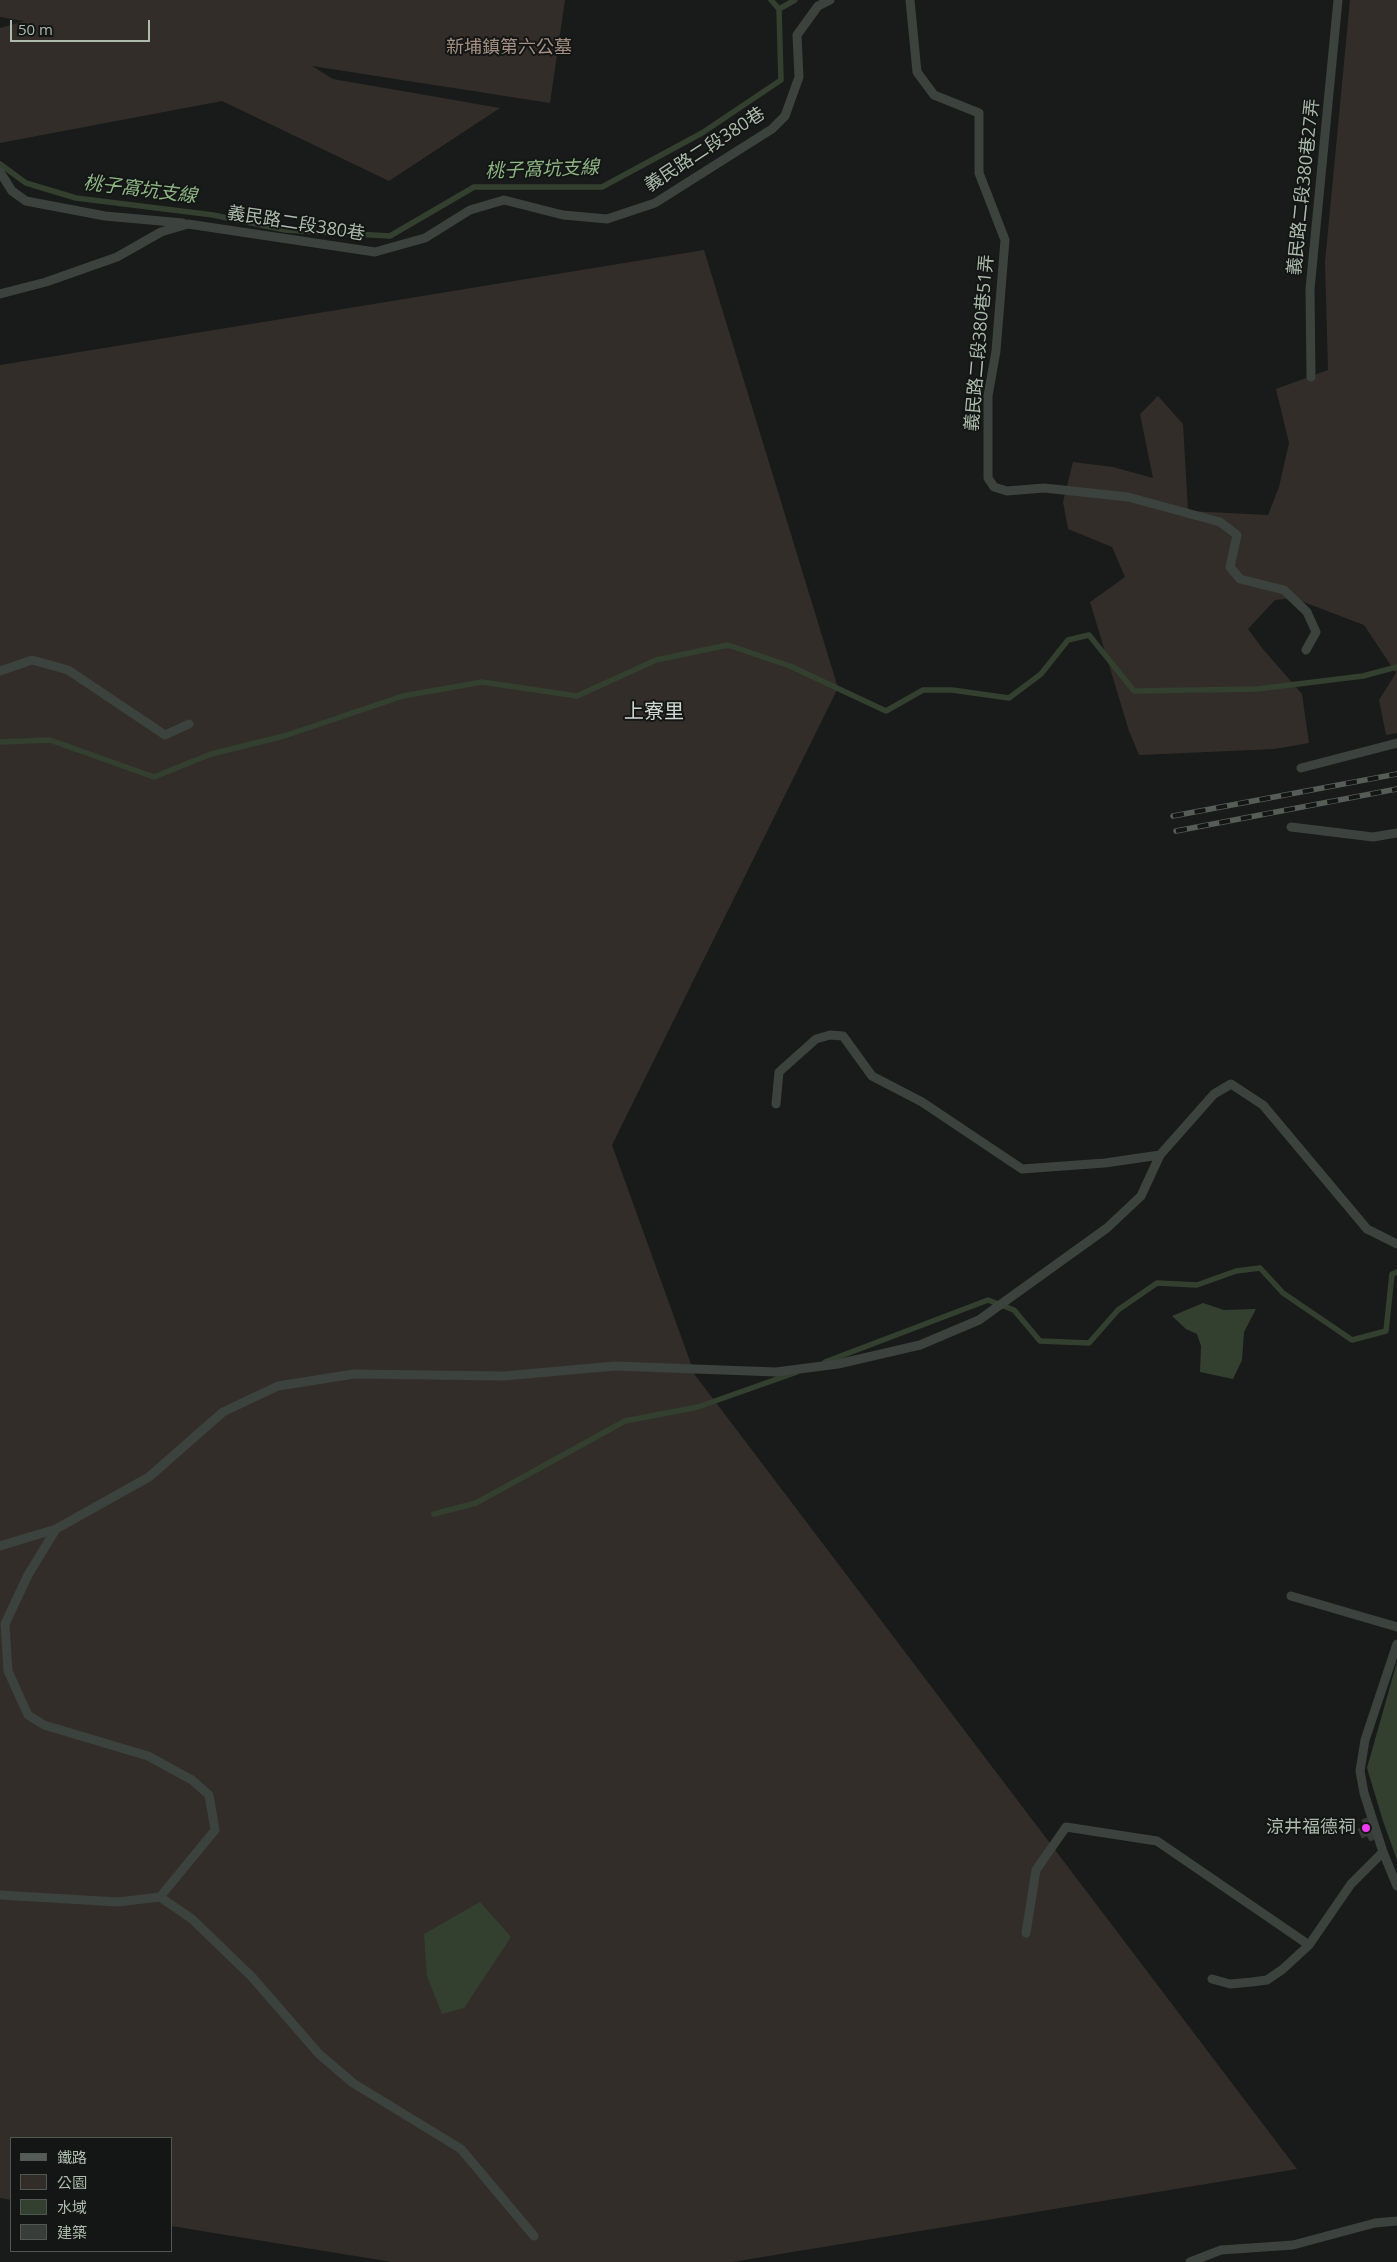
<!DOCTYPE html>
<html>
<head>
<meta charset="utf-8">
<style>
  body { margin:0 }
  #map { position:relative; width:1397px; height:2262px; overflow:hidden; background:#191b1a; font-family:"Open Sans","Noto Sans TC",sans-serif }
  canvas { display:block }
  .legend { position:absolute; left:10px; top:2137px; width:162px; height:115px; box-sizing:border-box; background:#141615; border:1px solid #515851; margin:0; padding:6px 9px; list-style:none; font-size:15px; color:#acbbac }
  .legend li { display:flex; align-items:center; gap:10px; height:25px }
  .legend b { width:25px; border:1px solid #515851 }
  .scale { position:absolute; left:10px; top:20px; width:140px; height:22px; box-sizing:border-box; border:2px solid #acbbac; border-top:0; padding-left:6px; font-size:15px; line-height:18px; white-space:nowrap; color:#acbbac; -webkit-text-stroke:4px #141615; paint-order:stroke }
</style>
</head>
<body>
<div id="map">
<canvas width="1397" height="2262"></canvas>
<ul class="legend">
<li><b style="height:6px;background:#555d56"></b>鐵路</li>
<li><b style="height:14px;background:#332d29"></b>公園</li>
<li><b style="height:14px;background:#33402f"></b>水域</li>
<li><b style="height:14px;background:#393d3a"></b>建築</li>
</ul>
<div class="scale">50 m</div>
</div>
<script>
const ctx = document.querySelector('canvas').getContext('2d');
ctx.lineJoin = 'round';
function fillPath(path, color) {
  ctx.fillStyle = color;
  ctx.fill(path, 'evenodd');
}
function toPath(rows) {
  const path = new Path2D();
  for (const r of rows) {
    path.moveTo(r[0], r[1]);
    for (let i = 2; i < r.length; i += 2) path.lineTo(r[i], r[i + 1]);
  }
  return path;
}
function stroke(path, color, width, dash) {
  ctx.strokeStyle = color;
  ctx.lineWidth = width;
  ctx.lineCap = dash ? 'butt' : 'round';
  ctx.setLineDash(dash || []);
  ctx.stroke(path);
}
function label(font, color, halo, rows, align = 'center') {
  ctx.font = font + ' "Open Sans","Noto Sans TC",sans-serif';
  ctx.lineWidth = 4;
  ctx.setLineDash([]);
  ctx.textBaseline = 'middle';
  ctx.strokeStyle = halo;
  ctx.fillStyle = color;
  for (const [text, x, y, turn = 0] of rows) {
    ctx.save();
    ctx.translate(x, y);
    ctx.rotate((+turn || 0) * Math.PI / 180);
    ctx.textAlign = isNaN(turn) ? turn : align;
    if (halo) ctx.strokeText(text, 0, 0);
    ctx.fillText(text, 0, 0);
    ctx.restore();
  }
}
fillPath(toPath([
  [0,0,565,0,550,103,312,66,333,79,500,108,389,181,222,101,0,143,0,28,24,21,0,17],
  [1350,0,1397,0,1397,733,1386,735,1379,700,1396,673,1364,625,1293,598,1275,600,1248,629,1262,648,1302,694,1309,743,1274,749,1139,755,1129,731,1090,602,1125,577,1112,547,1068,529,1063,502,1073,462,1113,467,1153,478,1140,414,1158,396,1183,424,1188,511,1268,515,1279,487,1289,443,1276,389,1328,370,1325,262],
  [704,250,838,688,612,1145,695,1375,1297,2169,732,2262,392,2262,171,2226,171,2138,11,2138,11,2200,0,2198,0,365]
]), '#332d29');
fillPath(toPath([
  [1203,1303,1224,1310,1256,1309,1244,1332,1242,1360,1233,1379,1200,1372,1201,1346,1197,1334,1186,1329,1172,1316],
  [1397,1662,1397,1860,1383,1821,1367,1768],
  [480,1902,511,1937,464,2008,442,2014,427,1976,424,1934]
]), '#33402f');
stroke(toPath([
  [771,0,779,9],
  [0,164,26,183,76,198,213,215,285,230,390,236,474,187,602,187,702,133,781,80,779,9,795,0],
  [0,742,50,740,154,777,211,754,284,736,403,696,482,682,577,696,656,660,728,645,790,666,886,711,923,690,952,690,1009,698,1041,674,1068,640,1089,635,1134,691,1257,689,1363,676,1397,667],
  [825,1362,988,1300,1014,1310,1040,1341,1089,1343,1118,1310,1157,1283,1197,1285,1236,1271,1260,1268,1283,1293,1352,1340,1386,1331,1392,1274,1397,1272],
  [434,1514,476,1503,625,1421,698,1407,797,1372]
]), '#33402f', 5.5);
const building = toPath([
  [1367,1818,1375,1839,1370,1841,1367,1836,1362,1838,1358,1829,1365,1827,1362,1820,1367,1818]
]);
fillPath(building, '#393d3a');
stroke(building, '#333734', 1);
stroke(toPath([
  [910,0,917,72,934,95,979,113,979,173,1005,240,996,351,988,396,988,478,994,487,1007,491,1044,488,1128,497,1220,522,1237,535,1230,567,1240,579,1284,590,1307,612,1316,632,1306,650],
  [0,172,12,191,26,201,105,216,183,223],
  [0,294,46,282,117,257,161,232,188,224,375,252,425,238,470,210,504,200,563,215,607,219,655,203,772,129,785,116,799,77,797,35,818,6,830,0],
  [1311,377,1310,289,1338,0],
  [0,671,32,660,68,670,165,735,189,724],
  [1301,768,1397,743],
  [1291,827,1373,837,1397,833],
  [776,1104,779,1072,816,1039,830,1035,843,1036,872,1076,922,1102,1022,1169,1105,1163,1160,1155,1214,1094,1231,1084,1263,1105,1367,1229,1397,1244],
  [0,1546,56,1529,149,1477,223,1412,278,1386,354,1374,504,1376,615,1366,776,1372,838,1364,920,1345,979,1320,1107,1228,1141,1196,1160,1155],
  [1291,1596,1397,1627],
  [1397,1644,1365,1740,1360,1771,1364,1793,1383,1852,1397,1886],
  [0,1895,118,1902,160,1897,215,1830,209,1795,192,1780,148,1756,44,1725,28,1715,8,1671,5,1624,28,1575,56,1529],
  [160,1897,192,1919,252,1977,319,2054,353,2083,461,2149,534,2236],
  [1026,1933,1036,1870,1066,1827,1157,1841,1309,1945],
  [1212,1979,1230,1984,1252,1982,1267,1980,1283,1969,1309,1945,1351,1884,1383,1852],
  [1190,2262,1221,2250,1293,2245,1375,2223,1397,2221]
]), '#3c423d', 9);
const rail = toPath([
  [1173,816,1397,774],
  [1176,831,1397,789]
]);
stroke(rail, '#555d56', 5.5);
stroke(rail, '#141615', 4, [11]);
for (const [x, y, r, color] of [
  [1366,1828,5,"#ed3cf0"]
]) {
  const dot = new Path2D();
  dot.arc(x, y, r, 0, 2 * Math.PI);
  ctx.fillStyle = color;
  ctx.fill(dot);
  stroke(dot, '#141615', 2);
}
label('18px', '#a59083', '#141615', [
  ["新埔鎮第六公墓",509,48]
]);
label('18px', '#acbbac', '#141615', [
  ["義民路二段380巷",705,150,-33],
  ["義民路二段380巷27弄",1304,187,-84],
  ["義民路二段380巷",296,224,9],
  ["義民路二段380巷51弄",980,343,-85]
]);
label('18px', '#acbbac', '#141615', [
  ["涼井福德祠",1356,1828]
], 'right');
label('italic 19px', '#8eb584', '#141615', [
  ["桃子窩坑支線",542,170,-2],
  ["桃子窩坑支線",140,190,7]
]);
label('20px', '#cdd7cd', '#141615', [
  ["上寮里",654,712]
]);
</script>
</body>
</html>
